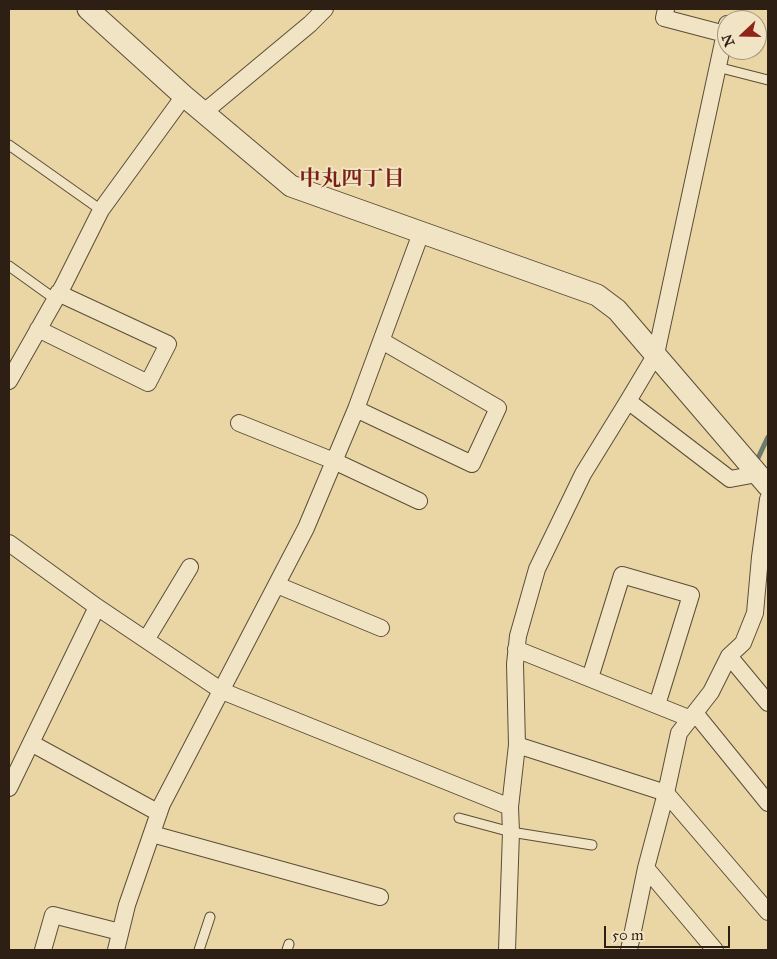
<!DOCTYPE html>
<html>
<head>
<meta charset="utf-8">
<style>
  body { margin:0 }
  #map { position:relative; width:777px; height:959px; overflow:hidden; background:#e9d6a4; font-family:"IM FELL Great Primer",serif }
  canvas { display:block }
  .frame { position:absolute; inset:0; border:10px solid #2d1f14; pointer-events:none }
  .north { position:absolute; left:717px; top:10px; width:50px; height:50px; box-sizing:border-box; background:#f1e4c4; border:1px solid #a3957e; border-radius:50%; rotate:249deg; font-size:14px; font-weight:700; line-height:20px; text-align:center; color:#2d1f14 }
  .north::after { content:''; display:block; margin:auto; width:18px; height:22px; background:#8f2418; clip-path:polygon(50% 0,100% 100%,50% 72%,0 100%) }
  .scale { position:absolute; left:604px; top:926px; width:126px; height:22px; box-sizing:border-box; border:2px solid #2d1f14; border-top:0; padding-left:6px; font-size:15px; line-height:18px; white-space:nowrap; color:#2d1f14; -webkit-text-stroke:4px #f1e4c4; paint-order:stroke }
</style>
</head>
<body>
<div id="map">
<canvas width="777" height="959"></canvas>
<div class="frame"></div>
<div class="north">N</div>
<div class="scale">50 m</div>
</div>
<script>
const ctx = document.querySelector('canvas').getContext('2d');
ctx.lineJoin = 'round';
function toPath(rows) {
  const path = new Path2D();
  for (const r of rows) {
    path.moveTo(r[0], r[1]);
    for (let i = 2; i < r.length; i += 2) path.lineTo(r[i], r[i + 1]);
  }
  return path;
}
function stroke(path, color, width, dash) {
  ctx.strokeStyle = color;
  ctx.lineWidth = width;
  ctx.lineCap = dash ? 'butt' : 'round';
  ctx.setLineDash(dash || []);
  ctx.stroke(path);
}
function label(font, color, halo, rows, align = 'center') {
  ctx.font = font + ' "IM FELL Great Primer","Noto Serif JP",serif';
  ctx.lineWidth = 4;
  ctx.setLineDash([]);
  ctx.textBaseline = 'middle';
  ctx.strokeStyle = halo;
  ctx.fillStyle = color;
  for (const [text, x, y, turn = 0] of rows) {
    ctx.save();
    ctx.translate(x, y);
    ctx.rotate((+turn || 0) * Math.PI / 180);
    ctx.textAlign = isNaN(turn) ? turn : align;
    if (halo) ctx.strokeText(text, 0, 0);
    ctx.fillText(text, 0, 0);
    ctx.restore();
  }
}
stroke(toPath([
  [758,458,768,437]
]), '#6d7b6b', 5);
const service = toPath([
  [717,67,768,80],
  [9,145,101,210],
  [9,266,55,299],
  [459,818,511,832,592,845],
  [199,950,210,917],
  [287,950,289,944]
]);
const minor = toPath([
  [666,9,664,18,725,34],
  [203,113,310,24,325,9],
  [38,329,148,383,168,344,58,293],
  [9,381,63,286,101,210,184,96],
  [628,401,730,479,757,474],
  [356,409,472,464,498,408,382,341],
  [239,423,334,461,419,501],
  [9,543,97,607,9,788],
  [277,585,381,628],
  [97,607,222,691,510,807],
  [146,640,190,567],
  [516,649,691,719],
  [729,656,768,703],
  [590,678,622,575,691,595,657,705],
  [695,713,768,803],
  [31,743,159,813],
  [517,745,666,793,768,912],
  [152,834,380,897],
  [646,868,715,950],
  [43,950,53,915,120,932],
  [116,950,127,905,162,804,306,528,356,409,421,233],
  [507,950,511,832,510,807,517,745,515,664,518,636,537,569,583,474,628,401,656,354,727,24],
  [629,950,646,868,666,793,679,733,711,692,729,656,743,643,755,613,760,557,768,499]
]);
const tertiary = toPath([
  [88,9,184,96,291,186,597,295,617,310,768,486]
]);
stroke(service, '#5c4d38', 11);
stroke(minor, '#5c4d38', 18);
stroke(tertiary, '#5c4d38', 23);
stroke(service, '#f1e4c4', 9);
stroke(minor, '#f1e4c4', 16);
stroke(tertiary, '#f1e4c4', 21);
label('bold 21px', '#7a1f14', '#f1e4c4', [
  ["中丸四丁目",352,180]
]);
</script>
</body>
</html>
